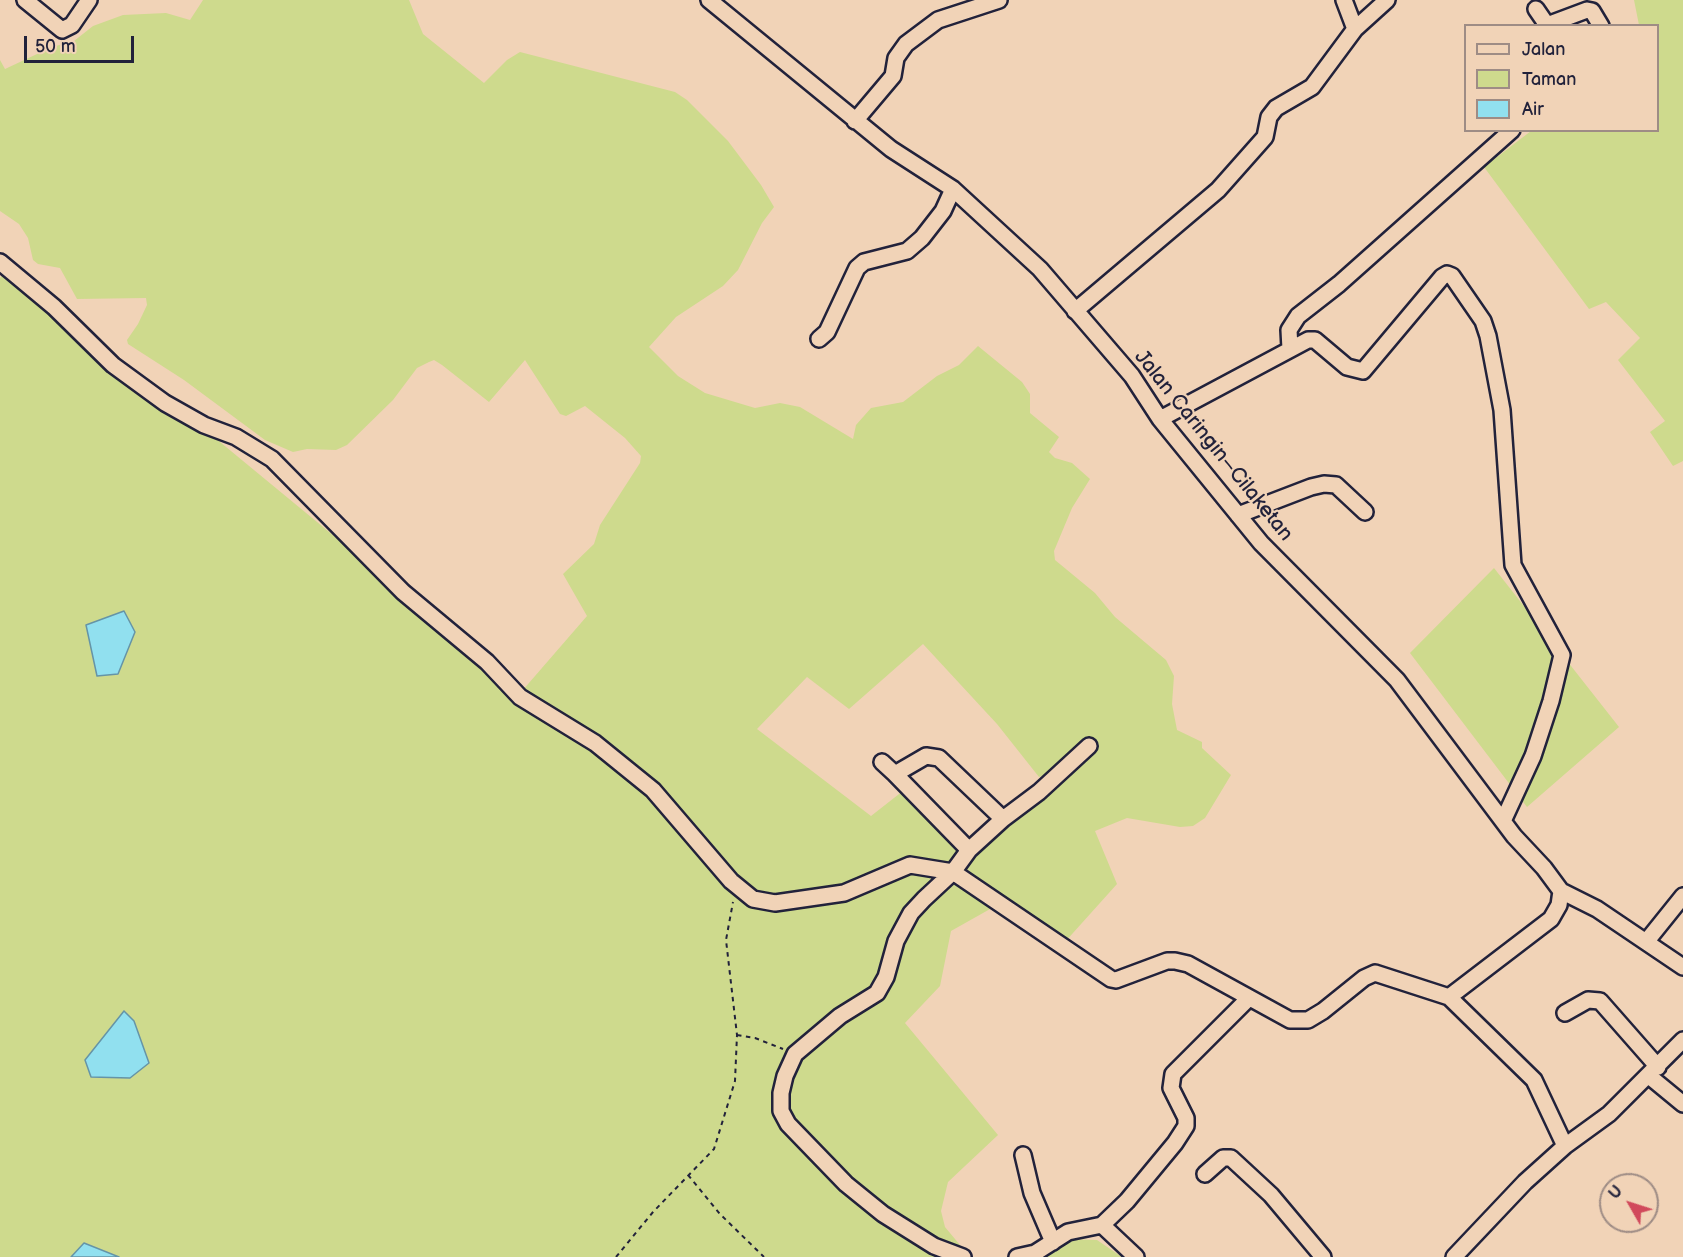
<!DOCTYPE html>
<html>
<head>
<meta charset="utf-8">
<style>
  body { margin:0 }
  #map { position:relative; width:1683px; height:1257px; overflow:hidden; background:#f1d3b7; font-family:"Balsamiq Sans",sans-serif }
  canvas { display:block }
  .legend { position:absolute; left:1464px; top:24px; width:195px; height:108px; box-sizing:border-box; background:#f1d3b7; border:2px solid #9e8c85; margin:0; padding:8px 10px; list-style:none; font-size:18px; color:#22223b }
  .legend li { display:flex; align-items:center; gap:12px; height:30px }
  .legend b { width:30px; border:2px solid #9e8c85 }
  .north { position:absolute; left:1599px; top:1173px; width:60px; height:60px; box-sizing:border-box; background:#f1d3b7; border:2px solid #9e8c85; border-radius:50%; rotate:309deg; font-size:16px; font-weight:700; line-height:24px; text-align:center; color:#22223b }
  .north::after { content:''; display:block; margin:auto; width:21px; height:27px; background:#d1495b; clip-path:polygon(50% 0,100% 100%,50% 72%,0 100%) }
  .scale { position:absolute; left:24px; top:36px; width:110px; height:27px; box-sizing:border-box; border:3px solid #22223b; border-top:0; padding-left:8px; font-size:18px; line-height:21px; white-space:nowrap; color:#22223b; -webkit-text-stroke:4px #f1d3b7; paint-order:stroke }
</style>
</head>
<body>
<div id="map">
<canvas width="1683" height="1257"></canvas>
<ul class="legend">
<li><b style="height:8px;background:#f1d3b7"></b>Jalan</li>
<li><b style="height:16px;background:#ceda8d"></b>Taman</li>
<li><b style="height:16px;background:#91e0ef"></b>Air</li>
</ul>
<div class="north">U</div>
<div class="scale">50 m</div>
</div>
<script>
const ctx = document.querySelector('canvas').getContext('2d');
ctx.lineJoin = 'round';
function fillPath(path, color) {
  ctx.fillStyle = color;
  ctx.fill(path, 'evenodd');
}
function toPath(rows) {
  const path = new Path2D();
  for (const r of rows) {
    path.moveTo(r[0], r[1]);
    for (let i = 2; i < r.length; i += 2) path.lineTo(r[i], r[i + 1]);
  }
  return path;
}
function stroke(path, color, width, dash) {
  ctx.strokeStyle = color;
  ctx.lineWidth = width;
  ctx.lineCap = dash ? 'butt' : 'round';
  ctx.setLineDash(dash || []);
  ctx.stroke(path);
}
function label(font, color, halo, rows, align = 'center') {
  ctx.font = font + ' "Balsamiq Sans",sans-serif';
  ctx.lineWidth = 4.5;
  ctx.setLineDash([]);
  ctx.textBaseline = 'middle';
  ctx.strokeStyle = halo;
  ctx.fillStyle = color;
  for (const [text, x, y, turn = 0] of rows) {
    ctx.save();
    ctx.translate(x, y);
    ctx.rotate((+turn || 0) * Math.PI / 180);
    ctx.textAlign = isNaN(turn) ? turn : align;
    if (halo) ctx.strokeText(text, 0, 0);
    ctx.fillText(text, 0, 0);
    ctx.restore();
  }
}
fillPath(toPath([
  [203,0,409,0,423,34,484,83,507,60,520,52,675,92,687,100,728,141,761,185,774,207,762,223,738,270,723,286,676,317,649,347,678,376,705,393,755,408,780,403,800,407,853,439,856,425,871,408,903,402,937,376,959,365,978,346,1022,382,1030,394,1030,413,1059,437,1049,452,1055,458,1072,463,1090,479,1072,508,1054,551,1055,560,1095,593,1115,617,1166,660,1174,676,1172,704,1177,730,1202,742,1202,748,1231,775,1205,818,1193,826,1180,827,1127,818,1095,831,1117,884,1064,943,999,904,951,931,940,986,905,1023,998,1135,948,1182,941,1211,945,1227,970,1257,119,1257,84,1243,71,1257,0,1257,0,278,9,268,522,691,587,616,563,574,594,544,600,525,640,463,641,456,625,438,585,406,566,416,560,414,525,360,489,402,442,365,434,360,429,362,417,368,393,400,347,445,336,450,307,449,293,452,265,440,184,380,128,344,127,340,138,324,147,305,146,298,77,299,60,268,38,264,33,260,28,238,19,224,0,211,0,60,5,69,52,47,74,41,93,26,123,15,166,13,190,20],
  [923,644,997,724,1039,777,1056,771,964,850,908,787,871,816,757,729,807,677,849,709],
  [1634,0,1683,0,1683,461,1673,466,1650,432,1665,421,1618,360,1640,338,1606,302,1589,309,1484,167,1531,131,1658,130,1658,26,1639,25],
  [1494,568,1619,727,1527,807,1410,653],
  [1065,1239,1097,1240,1122,1257,1016,1257]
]), '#ceda8d');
const water = toPath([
  [124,611,135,632,118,674,97,676,86,625,124,611],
  [124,1011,134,1021,149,1063,130,1078,91,1077,85,1060,124,1011],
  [84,1243,119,1257,71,1257,84,1243]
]);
fillPath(water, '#91e0ef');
stroke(water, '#6594a7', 1.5);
const minor = toPath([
  [25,0,62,30,72,25,89,0],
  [709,0,891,149,953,189,1040,269,1132,376,1160,419,1261,543,1397,680,1514,836,1544,868,1561,891,1597,909,1683,967],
  [1536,9,1547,25,1587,10,1592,11,1601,26],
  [1355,29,1387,0],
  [855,121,893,76,896,58,906,44,938,20,999,0],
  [0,262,54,307,113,365,165,403,204,425,236,437,272,459,403,592,487,662,520,697,595,743,653,790,731,881,753,899,775,903,844,893,910,865,953,872,1111,979,1116,980,1167,961,1175,961,1188,964,1290,1020,1308,1020,1323,1011,1364,978,1375,973,1449,997],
  [1075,311,1218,190,1265,137,1269,117,1276,108,1312,87,1355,29,1344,0],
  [819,339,827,332,857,268,864,262,907,251,922,238,943,211,953,189],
  [1290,349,1289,330,1298,316,1339,284,1512,130],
  [1160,419,1308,340,1315,340,1347,367,1363,371,1442,277,1447,274,1452,276,1483,321,1488,336,1502,410,1513,565,1562,655,1551,701,1533,756,1503,821],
  [1238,515,1311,487,1324,484,1336,485,1365,512],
  [882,762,895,774,926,756,939,758,1003,819],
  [895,774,969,850],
  [1561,891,1559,905,1551,919,1449,997,1534,1080,1565,1146],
  [1646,942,1683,896],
  [1565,1013,1588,1000,1600,1001,1658,1067],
  [1649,1076,1683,1104],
  [1023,1155,1032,1193,1053,1242],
  [1205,1174,1223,1158,1231,1158,1271,1195,1323,1257],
  [1102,1225,1136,1257],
  [963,1257,934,1246,883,1214,846,1184,788,1124,781,1111,781,1093,785,1076,795,1054,840,1016,877,993,886,977,896,941,911,913,924,899,953,872,969,850,1003,819,1039,792,1089,746],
  [1017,1257,1035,1253,1068,1232,1102,1225,1127,1201,1175,1143,1186,1126,1186,1118,1171,1088,1173,1074,1249,998],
  [1454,1257,1525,1182,1565,1146,1609,1114,1683,1040]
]);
stroke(minor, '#22223b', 20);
stroke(toPath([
  [737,1035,755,1038,783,1049],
  [688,1175,720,1214,764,1257],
  [616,1257,653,1212,714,1149,735,1081,737,1035,726,940,733,902]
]), '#22223b', 2, [4.5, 4.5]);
stroke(minor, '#f1d3b7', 15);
label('21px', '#22223b', '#f1d3b7', [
  ["Jalan Caringin–Cilaketan",1213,446,51]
]);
</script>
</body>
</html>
